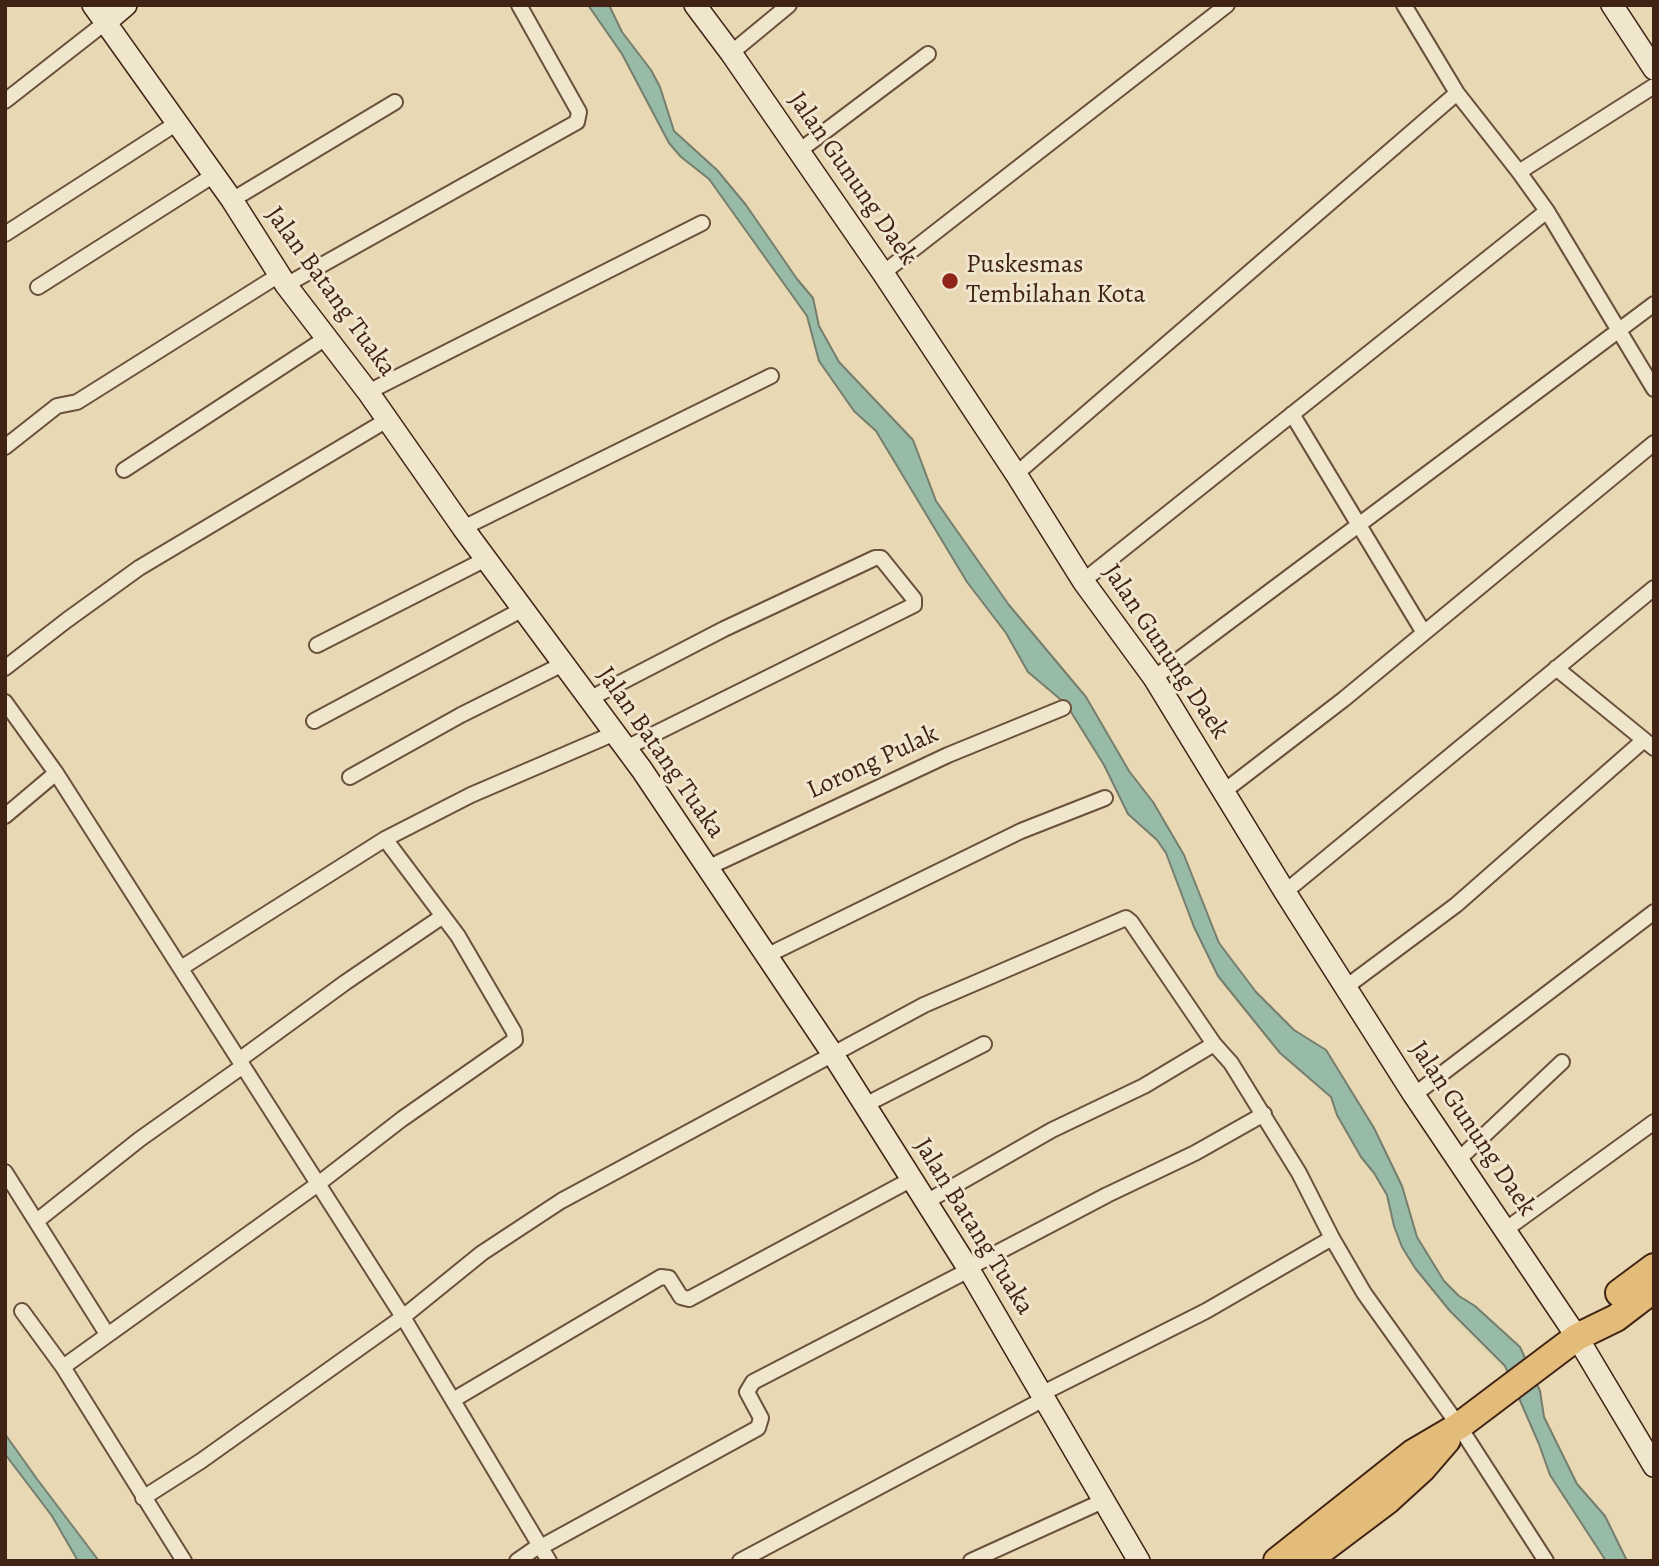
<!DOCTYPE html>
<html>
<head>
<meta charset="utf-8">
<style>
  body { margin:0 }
  #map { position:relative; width:1659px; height:1566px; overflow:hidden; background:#e8d8b3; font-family:Alegreya,serif }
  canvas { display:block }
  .frame { position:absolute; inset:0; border:7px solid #412315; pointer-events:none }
</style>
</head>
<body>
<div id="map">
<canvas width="1659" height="1566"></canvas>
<div class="frame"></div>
</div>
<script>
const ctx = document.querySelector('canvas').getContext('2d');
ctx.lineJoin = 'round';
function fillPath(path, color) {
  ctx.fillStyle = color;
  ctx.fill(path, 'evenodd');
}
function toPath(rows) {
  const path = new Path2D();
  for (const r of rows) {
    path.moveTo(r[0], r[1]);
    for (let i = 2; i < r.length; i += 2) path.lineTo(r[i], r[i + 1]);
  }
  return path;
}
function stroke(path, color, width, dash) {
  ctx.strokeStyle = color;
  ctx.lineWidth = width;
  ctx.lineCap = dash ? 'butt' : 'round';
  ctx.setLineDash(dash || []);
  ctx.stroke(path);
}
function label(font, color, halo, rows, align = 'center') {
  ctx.font = font + ' Alegreya,serif';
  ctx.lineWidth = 6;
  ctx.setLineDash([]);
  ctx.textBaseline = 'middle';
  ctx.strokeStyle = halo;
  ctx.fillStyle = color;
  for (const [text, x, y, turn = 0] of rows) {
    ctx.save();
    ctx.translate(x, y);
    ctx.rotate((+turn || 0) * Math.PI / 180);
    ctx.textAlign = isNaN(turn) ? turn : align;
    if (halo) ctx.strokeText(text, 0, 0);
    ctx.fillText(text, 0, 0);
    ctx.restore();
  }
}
const water = toPath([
  [588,5,609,5,622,32,651,70,660,87,674,131,717,170,746,205,797,279,813,298,819,326,839,362,913,440,936,501,1009,605,1086,697,1129,771,1153,802,1184,855,1219,943,1256,992,1294,1030,1326,1050,1374,1128,1402,1186,1417,1237,1444,1281,1459,1296,1475,1306,1520,1347,1540,1391,1544,1417,1577,1484,1605,1516,1627,1561,1606,1561,1550,1475,1539,1444,1505,1366,1450,1311,1415,1268,1402,1247,1394,1226,1387,1195,1374,1173,1361,1157,1337,1115,1331,1097,1280,1053,1218,976,1194,927,1166,853,1157,840,1128,814,1104,765,1066,704,1028,672,1006,633,967,582,876,431,854,411,819,361,807,316,709,179,681,157,669,143,622,54,588,5],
  [5,1434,37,1479,99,1561,78,1561,52,1516,5,1454,5,1434]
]);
fillPath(water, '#98bba7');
stroke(water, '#757e6d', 2);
const street = toPath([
  [1404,5,1457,93,1519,172,1547,211,1654,389],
  [731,53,789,5],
  [5,101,106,22],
  [799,151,928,54],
  [1519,172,1654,86],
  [232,200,395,102],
  [5,234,177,123],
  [883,273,1227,5],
  [286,285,577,122,579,112,519,5],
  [38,287,214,175],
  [368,392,702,223],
  [1292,414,1424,633],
  [5,447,57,406,77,402,279,275],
  [124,470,326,338],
  [1016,474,1457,93],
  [463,528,771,376],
  [1083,581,1547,211],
  [317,645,486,559],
  [5,668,67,620,139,568,387,420],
  [1556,668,1654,748],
  [1154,678,1654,304],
  [589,699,724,629,875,558,881,558,914,599,914,605,626,748],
  [5,702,56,773,403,1317,549,1561],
  [314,721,523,609],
  [350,777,461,715,563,664],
  [1223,792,1344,699,1654,443],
  [5,816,56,773],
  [707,868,948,755,1063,708],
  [1285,892,1654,588],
  [766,956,1021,831,1105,798],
  [181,968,385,839,471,795,615,733],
  [1346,987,1456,905,1644,740],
  [239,1060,346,982,443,916],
  [1414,1095,1654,912],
  [865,1105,984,1044],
  [1458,1160,1562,1062],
  [5,1172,107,1334],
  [926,1202,1052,1130,1144,1086,1214,1044],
  [38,1220,140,1139,243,1066],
  [1505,1230,1654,1122],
  [968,1268,1107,1195,1195,1153,1264,1114],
  [22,1311,63,1367,184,1561],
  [63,1367,318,1184,402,1119,515,1040,514,1032,458,936,385,839],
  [1041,1394,1206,1311,1332,1238],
  [453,1400,661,1277,669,1278,681,1297,689,1299,912,1179],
  [143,1498,201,1461,403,1317,482,1253,561,1201,924,1005,1126,918,1131,922,1214,1044,1231,1063,1299,1173,1332,1238,1364,1293,1459,1426,1546,1561],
  [541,1547,758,1428,761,1418,747,1392,753,1382,969,1270],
  [517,1561,540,1545],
  [740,1561,1044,1399],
  [971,1561,1103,1501]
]);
const secondary = toPath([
  [93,5,232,200,286,285,368,392,463,528,642,770,832,1053,968,1268,1139,1561],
  [695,5,731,53,883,273,1016,474,1083,581,1154,678,1285,892,1414,1095,1577,1337,1654,1466],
  [1612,5,1654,69],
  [106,22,126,5]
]);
const highway = toPath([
  [1619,1293,1654,1267],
  [1277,1561,1413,1453,1459,1426,1577,1337,1616,1318,1654,1289],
  [1307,1561,1388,1500,1422,1469,1447,1440]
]);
stroke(street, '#6b503c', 18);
stroke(secondary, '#412315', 24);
stroke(highway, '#412315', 30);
stroke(street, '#f0e6ce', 14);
stroke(secondary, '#f0e6ce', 21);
stroke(highway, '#e4bc7a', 26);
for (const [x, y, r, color] of [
  [950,281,9,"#8f2418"]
]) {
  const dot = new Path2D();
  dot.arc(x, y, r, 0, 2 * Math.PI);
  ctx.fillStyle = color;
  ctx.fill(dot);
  stroke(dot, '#f0e6ce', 2.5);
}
label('26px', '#412315', '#f0e6ce', [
  ["Jalan Gunung Daek",852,179,55],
  ["Jalan Batang Tuaka",330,292,54],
  ["Jalan Gunung Daek",1165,652,56],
  ["Jalan Batang Tuaka",660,753,55],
  ["Lorong Pulak",873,763,-25],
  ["Jalan Gunung Daek",1472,1129,56],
  ["Jalan Batang Tuaka",973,1227,58]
]);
label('26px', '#412315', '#f0e6ce', [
  ["Puskesmas",966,266],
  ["Tembilahan Kota",966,296]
], 'left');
</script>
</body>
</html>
